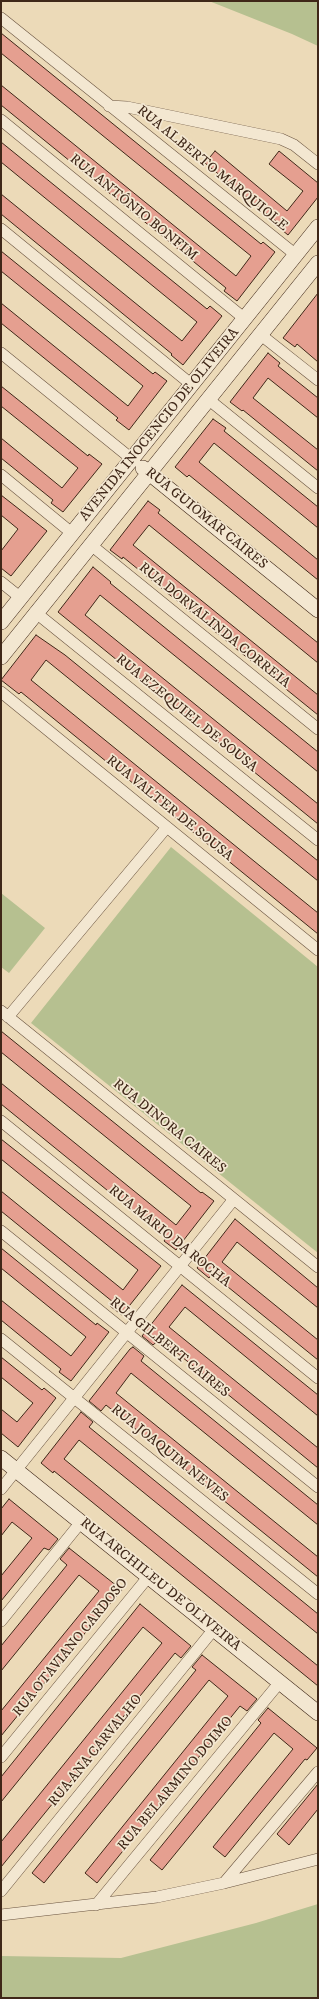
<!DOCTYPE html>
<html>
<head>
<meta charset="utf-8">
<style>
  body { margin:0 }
  #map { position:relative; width:319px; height:1999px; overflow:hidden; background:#ecdab8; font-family:"IM FELL DW Pica",serif }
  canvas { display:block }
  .frame { position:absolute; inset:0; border:2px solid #3f2718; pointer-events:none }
</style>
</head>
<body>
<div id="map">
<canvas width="319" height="1999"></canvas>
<div class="frame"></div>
</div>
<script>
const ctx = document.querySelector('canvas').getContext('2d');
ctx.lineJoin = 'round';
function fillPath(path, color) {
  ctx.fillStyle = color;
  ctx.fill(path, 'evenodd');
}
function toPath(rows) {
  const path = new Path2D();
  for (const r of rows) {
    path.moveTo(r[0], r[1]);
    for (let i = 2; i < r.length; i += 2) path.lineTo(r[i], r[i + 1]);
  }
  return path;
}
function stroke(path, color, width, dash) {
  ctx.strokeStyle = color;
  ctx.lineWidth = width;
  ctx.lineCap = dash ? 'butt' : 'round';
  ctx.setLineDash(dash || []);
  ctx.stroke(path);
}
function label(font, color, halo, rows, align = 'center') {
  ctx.font = font + ' "IM FELL DW Pica",serif';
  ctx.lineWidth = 3.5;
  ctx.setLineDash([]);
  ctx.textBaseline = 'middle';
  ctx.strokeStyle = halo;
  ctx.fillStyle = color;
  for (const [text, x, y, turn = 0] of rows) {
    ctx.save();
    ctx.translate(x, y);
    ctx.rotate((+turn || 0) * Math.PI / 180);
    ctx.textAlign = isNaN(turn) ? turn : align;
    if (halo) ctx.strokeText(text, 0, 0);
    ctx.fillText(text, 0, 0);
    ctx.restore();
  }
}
fillPath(toPath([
  [209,1,318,1,318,46,292,34],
  [171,847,318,967,318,1253,31,1023],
  [1,893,45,928,9,973,1,967],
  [318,1904,318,1998,1,1998,1,1956,121,1958,256,1923]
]), '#b6c090');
const building = toPath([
  [1,33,261,244,263,242,275,252,237,301,224,291,226,288,1,105,1,85,236,276,251,256,1,53,1,33],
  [1,142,207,309,210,306,222,316,183,365,171,355,172,354,1,214,1,194,182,341,197,322,1,162,1,142],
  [215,151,287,211,303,191,269,164,279,151,318,183,318,197,288,235,276,225,278,223,205,163,215,151],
  [1,251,153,374,155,372,167,381,129,430,116,420,118,418,1,323,1,303,128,406,143,386,1,271,1,251],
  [318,293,318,362,297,344,295,347,283,338,318,293],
  [268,353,280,363,278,366,318,398,318,418,268,378,253,398,318,450,318,471,243,410,242,411,230,402,268,353],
  [1,386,88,456,89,454,102,464,63,512,51,503,53,500,1,458,1,438,62,488,78,468,1,406,1,386],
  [213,419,226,428,224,431,318,507,318,528,214,443,199,462,318,560,318,580,189,475,187,477,175,467,213,419],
  [1,495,47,531,11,576,1,568,1,551,18,529,1,515,1,495],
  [148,501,160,510,158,513,318,643,318,663,149,525,133,545,318,695,318,715,123,557,122,559,110,550,148,501],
  [93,567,111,582,110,583,318,752,318,772,100,595,85,615,318,804,318,824,58,612,93,567],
  [36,635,65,655,318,861,318,881,46,660,31,680,318,913,318,934,21,692,19,694,1,680,36,635],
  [1,1031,201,1193,202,1192,214,1201,176,1250,164,1241,166,1238,1,1104,1,1083,176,1225,191,1206,1,1052,1,1031],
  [1,1139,161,1266,122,1315,110,1306,113,1302,1,1211,1,1191,123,1290,138,1270,1,1159,1,1139],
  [235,1219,318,1288,318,1308,237,1242,222,1262,318,1340,318,1360,212,1274,209,1278,197,1268,235,1219],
  [1,1248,96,1325,97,1323,109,1332,71,1381,59,1372,61,1369,1,1320,1,1300,71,1356,86,1337,1,1268,1,1248],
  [182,1285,318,1395,318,1416,185,1307,169,1327,318,1448,318,1468,160,1339,153,1345,142,1336,182,1285],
  [133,1347,144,1356,141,1361,318,1505,318,1525,131,1373,116,1393,318,1557,318,1577,106,1405,101,1411,89,1401,130,1349,133,1347],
  [1,1357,42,1390,44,1388,56,1398,18,1447,1,1433,1,1409,17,1422,33,1403,1,1377,1,1357],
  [81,1412,93,1422,89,1427,318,1614,318,1634,79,1440,64,1459,318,1666,318,1686,54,1471,53,1473,41,1463,81,1412],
  [9,1499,58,1539,49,1550,44,1548,1,1601,1,1576,32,1538,12,1522,1,1536,1,1509,9,1499],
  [69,1548,122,1590,94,1622,1,1736,1,1711,99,1591,79,1575,1,1671,1,1646,67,1565,60,1559,69,1548],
  [140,1604,191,1646,181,1658,175,1653,1,1867,1,1842,162,1643,143,1627,1,1802,1,1777,140,1604],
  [202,1655,257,1699,247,1711,240,1706,97,1883,85,1873,228,1696,209,1680,44,1883,32,1873,196,1670,192,1667,202,1655],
  [268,1708,317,1748,307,1760,305,1759,225,1857,213,1847,293,1749,274,1733,162,1870,150,1860,261,1723,258,1720,268,1708],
  [318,1784,318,1809,289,1845,277,1834,318,1784]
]);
fillPath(building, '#e59f90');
stroke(building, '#3f2718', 1);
const street = toPath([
  [1,18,296,255],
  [109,106,127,107,281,139,294,145,318,164],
  [1,120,245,319],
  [1,229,192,385],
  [261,335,318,380],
  [1,353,133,460],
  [208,399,318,488],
  [1,475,73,534],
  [91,545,318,729],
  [1,582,21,598],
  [35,612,318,840],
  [1,692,318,950],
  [1,1011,318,1267],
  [8,1017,167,827],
  [1,1121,318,1378],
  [1,1231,318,1487],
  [1,1339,318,1594],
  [1,1489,234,1199],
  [1,1621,81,1522],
  [1,1757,149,1576],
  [224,1883,318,1772],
  [1,1891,214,1629],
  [96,1905,280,1682],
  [1,1915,157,1897,224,1883,318,1859]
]);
const secondary = toPath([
  [143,468,318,610],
  [1,622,318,227],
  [1,657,318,263],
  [1,1458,318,1713]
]);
stroke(street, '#6a5440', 12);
stroke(secondary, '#3f2718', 16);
stroke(street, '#f3e7d1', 11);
stroke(secondary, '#f3e7d1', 15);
label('14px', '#3f2718', '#f3e7d1', [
  ["RUA ALBERTO MARQUIOLE",212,169,39],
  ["RUA ANTÔNIO BONFIM",133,208,39],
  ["AVENIDA INOCENCIO DE OLIVEIRA",160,425,-51],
  ["RUA GUIOMAR CAIRES",206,519,39],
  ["RUA DORVALINDA CORREIA",214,626,39],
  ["RUA EZEQUIEL DE SOUSA",186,714,39],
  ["RUA VALTER DE SOUSA",169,809,39],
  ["RUA DINORA CAIRES",169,1127,39],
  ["RUA MARIO DA ROCHA",169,1237,39],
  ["RUA GILBERT CAIRES",169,1348,39],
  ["RUA JOAQUIM NEVES",169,1454,39],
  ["RUA ARCHILEU DE OLIVEIRA",160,1585,39],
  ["RUA OTAVIANO CARDOSO",71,1648,-51],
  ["RUA ANA CARVALHO",96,1751,-51],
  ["RUA BELARMINO DOIMO",176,1784,-50]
]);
</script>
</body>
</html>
